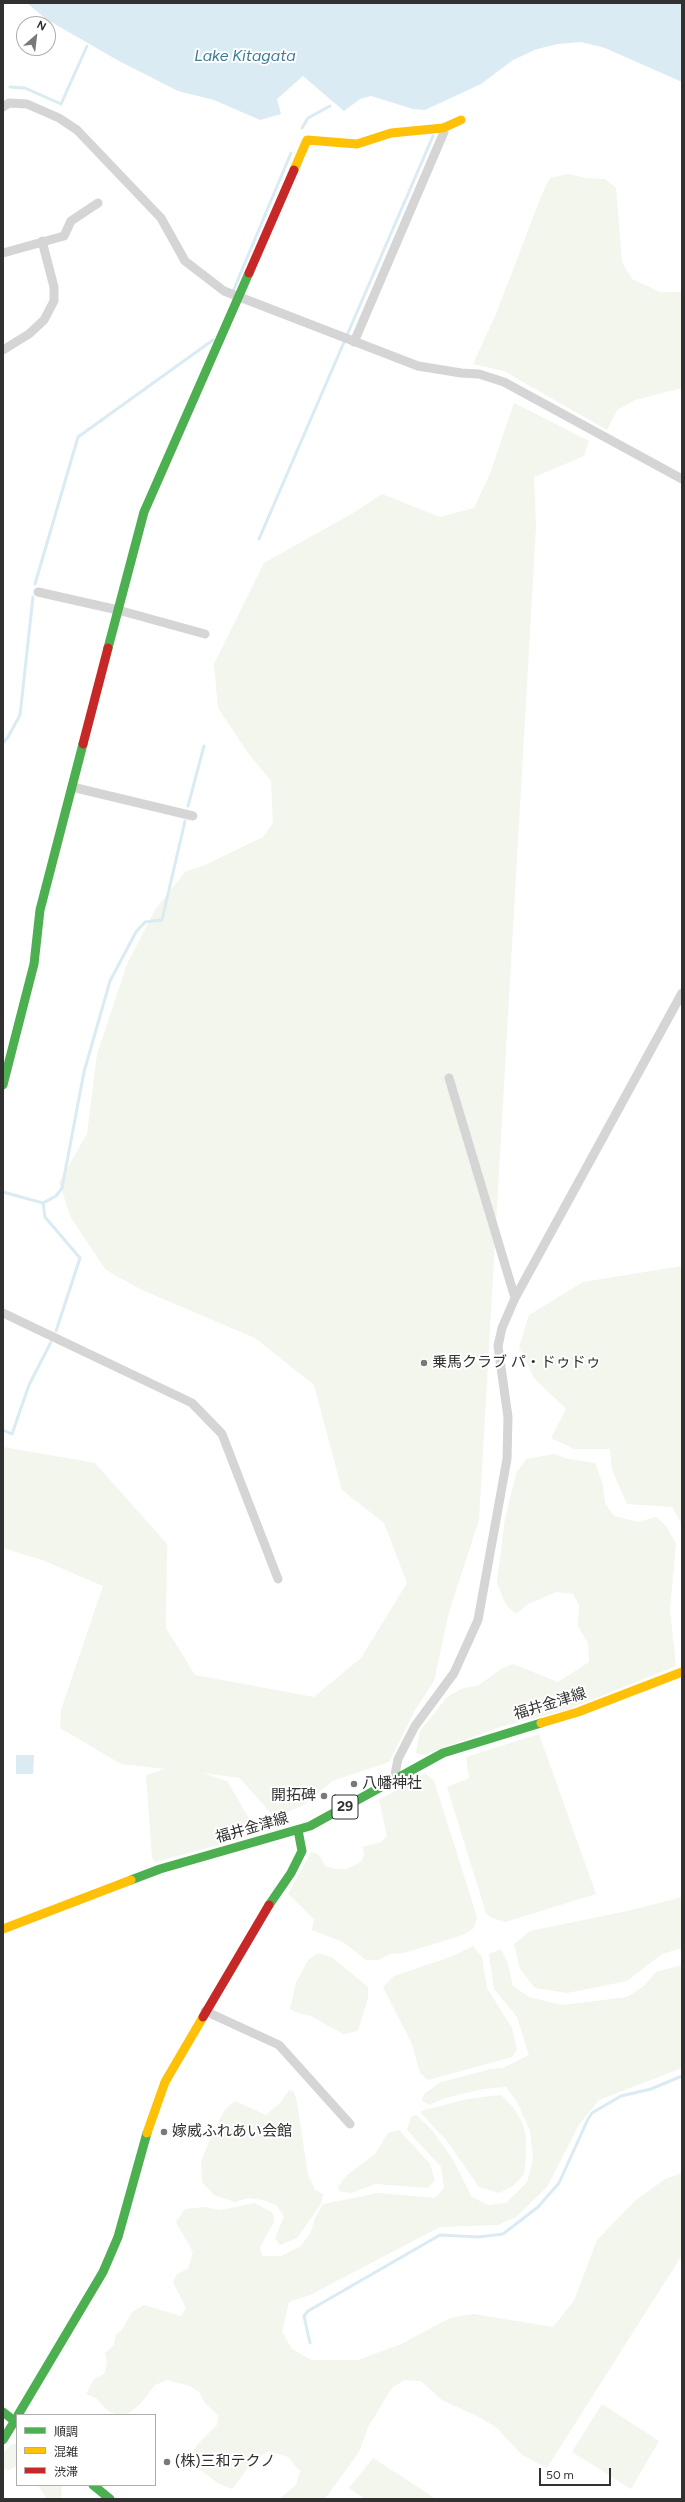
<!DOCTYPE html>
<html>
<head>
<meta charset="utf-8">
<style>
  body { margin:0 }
  #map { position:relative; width:685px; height:2502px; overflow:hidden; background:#fff; font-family:Figtree,"Noto Sans JP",sans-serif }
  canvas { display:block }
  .frame { position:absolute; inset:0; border:4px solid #313131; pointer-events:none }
  .legend { position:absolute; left:16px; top:2414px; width:140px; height:72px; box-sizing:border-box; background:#fff; border:1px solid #adadad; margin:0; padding:5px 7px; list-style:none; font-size:12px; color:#313131 }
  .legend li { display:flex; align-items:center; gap:8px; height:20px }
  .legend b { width:20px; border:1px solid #adadad }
  .north { position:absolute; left:16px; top:16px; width:40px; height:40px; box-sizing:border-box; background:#fff; border:1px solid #adadad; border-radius:50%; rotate:28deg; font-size:11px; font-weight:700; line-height:16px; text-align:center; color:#313131 }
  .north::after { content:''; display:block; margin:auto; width:14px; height:18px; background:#797979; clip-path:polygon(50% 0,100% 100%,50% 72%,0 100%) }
  .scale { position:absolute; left:539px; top:2468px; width:72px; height:18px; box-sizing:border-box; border:2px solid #313131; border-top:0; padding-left:5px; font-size:12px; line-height:14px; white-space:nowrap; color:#313131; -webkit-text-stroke:3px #fff; paint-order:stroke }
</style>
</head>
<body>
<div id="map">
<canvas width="685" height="2502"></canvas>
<div class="frame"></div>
<ul class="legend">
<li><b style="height:5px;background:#4caf50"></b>順調</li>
<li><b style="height:5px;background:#ffc107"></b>混雑</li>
<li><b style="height:5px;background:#c62828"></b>渋滞</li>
</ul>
<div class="north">N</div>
<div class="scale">50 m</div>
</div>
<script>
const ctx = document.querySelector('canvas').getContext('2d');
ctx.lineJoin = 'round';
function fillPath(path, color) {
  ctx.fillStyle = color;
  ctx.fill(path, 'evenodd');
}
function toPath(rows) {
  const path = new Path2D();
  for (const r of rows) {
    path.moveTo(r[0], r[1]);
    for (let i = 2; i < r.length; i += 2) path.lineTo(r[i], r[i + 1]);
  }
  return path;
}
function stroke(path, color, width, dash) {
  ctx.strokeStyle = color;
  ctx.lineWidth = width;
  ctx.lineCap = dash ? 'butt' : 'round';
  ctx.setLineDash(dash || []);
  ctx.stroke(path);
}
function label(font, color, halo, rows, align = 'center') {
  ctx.font = font + ' Figtree,"Noto Sans JP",sans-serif';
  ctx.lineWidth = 4;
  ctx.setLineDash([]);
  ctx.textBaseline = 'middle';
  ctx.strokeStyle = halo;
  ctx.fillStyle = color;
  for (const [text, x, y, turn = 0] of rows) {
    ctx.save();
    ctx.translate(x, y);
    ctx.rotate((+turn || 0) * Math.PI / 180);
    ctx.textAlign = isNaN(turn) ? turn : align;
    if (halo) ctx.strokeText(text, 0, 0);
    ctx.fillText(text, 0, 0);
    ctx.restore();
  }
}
fillPath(toPath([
  [568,174,586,178,605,179,616,188,622,262,632,279,660,292,682,292,682,388,635,400,617,410,607,430,504,371,473,364,496,314,542,194,550,178],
  [514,403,589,441,584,456,534,477,536,527,479,1520,449,1612,434,1681,415,1710,389,1762,332,1781,304,1805,274,1817,240,1778,203,1773,227,1781,258,1834,156,1862,152,1858,146,1775,165,1769,121,1764,60,1728,61,1710,103,1586,42,1560,3,1548,3,1447,95,1463,167,1544,166,1628,195,1675,314,1697,361,1658,407,1583,384,1523,342,1490,314,1385,255,1338,142,1290,106,1270,71,1218,59,1182,87,1134,97,1054,127,964,155,910,185,872,205,865,263,837,273,823,271,781,248,753,218,708,214,664,264,563,353,513,382,494,440,517,474,508,490,474],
  [682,1266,682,1525,672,1507,627,1504,612,1470,610,1449,574,1449,551,1438,566,1409,534,1378,519,1347,529,1315,583,1282],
  [554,1454,568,1459,595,1463,603,1485,605,1503,614,1516,638,1522,656,1517,666,1526,676,1544,670,1610,676,1666,566,1710,500,1727,424,1755,416,1753,420,1731,447,1697,461,1689,479,1685,501,1669,513,1664,558,1682,589,1662,588,1643,578,1626,579,1605,573,1594,556,1592,528,1604,516,1614,506,1605,497,1583,505,1518,516,1474,526,1459],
  [539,1734,596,1894,505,1922,490,1917,486,1913,447,1787,469,1778,466,1757],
  [425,1773,434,1781,477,1917,474,1928,463,1935,404,1953,390,1954,378,1960,366,1960,343,1942,312,1930,314,1919,288,1894,311,1852,318,1854,325,1866,336,1869,347,1869,361,1862,364,1855,363,1847,381,1842,387,1836,379,1800],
  [682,1897,682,1948,662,1954,627,1981,567,1993,535,1988,520,1969,514,1944,530,1931,627,1911],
  [473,1946,482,1957,487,1988,512,2028,517,2050,512,2057,428,2080,420,2073,412,2044,383,1987,394,1976,453,1956],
  [501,1949,508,1964,513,1986,529,1997,562,2005,627,1997,644,1986,656,1972,682,1965,682,2068,599,2100,580,2123,547,2187,516,2217,498,2225,440,2227,310,2295,289,2302,282,2332,292,2349,311,2360,358,2360,401,2344,450,2318,473,2314,553,2327,574,2301,597,2240,636,2200,665,2179,682,2173,682,2255,547,2468,522,2455,497,2428,481,2418,442,2400,421,2381,404,2380,392,2388,368,2427,359,2452,327,2496,323,2499,279,2499,296,2485,300,2471,288,2457,268,2451,252,2463,232,2489,219,2484,195,2466,190,2459,196,2446,217,2425,218,2415,205,2403,199,2392,190,2386,167,2380,155,2385,141,2403,126,2415,117,2415,107,2410,96,2398,86,2394,94,2379,104,2374,107,2363,105,2353,114,2345,116,2334,121,2331,132,2312,144,2305,181,2316,186,2308,173,2282,177,2274,188,2269,193,2252,176,2222,185,2209,205,2207,221,2210,255,2203,273,2213,274,2222,260,2247,262,2256,281,2256,301,2246,311,2232,315,2218,323,2204,379,2193,435,2198,444,2188,441,2167,407,2130,411,2117,416,2115,431,2129,452,2158,472,2197,488,2205,506,2203,527,2182,533,2158,530,2131,517,2102,506,2087,483,2089,445,2098,429,2105,422,2101,424,2094,441,2082,491,2069,503,2068,529,2055,517,2017,494,1989,489,1954],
  [318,1953,333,1958,368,1987,368,1998,358,2031,343,2034,311,2016,298,2013,290,2009,296,1983,308,1960],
  [289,2090,294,2092,297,2102,308,2175,315,2190,323,2194,321,2204,297,2238,280,2245,275,2239,284,2216,276,2205,263,2200,248,2198,235,2202,214,2195,202,2182,201,2162,213,2131,225,2110,235,2101,266,2115,281,2102],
  [501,2095,513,2107,522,2122,526,2136,526,2156,524,2174,513,2186,499,2193,479,2187,446,2140,421,2113,421,2111,467,2099],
  [399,2130,430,2164,435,2180,428,2188,376,2184,351,2193,339,2191,338,2187,346,2176,375,2154,388,2133],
  [602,2404,659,2441,631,2489,572,2452],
  [17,2444,17,2466,9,2470,3,2469,3,2454,10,2445],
  [373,2458,436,2499,365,2499,349,2488],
  [38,2485,62,2485,61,2499,47,2499]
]), '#f2f6ed');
fillPath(toPath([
  [27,3,682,3,682,82,605,48,581,42,558,44,537,49,513,60,481,84,425,110,413,109,371,96,360,99,344,111,303,76,277,99,281,114,260,120,214,100,178,91,119,61,46,19],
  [16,1755,34,1755,33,1774,16,1774]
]), '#daebf3');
stroke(toPath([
  [10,87,25,88,61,104,87,46],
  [302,128,308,118,330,106],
  [234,289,291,153],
  [259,539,433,136],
  [35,584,78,437,213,340],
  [3,743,8,737,20,715,33,597],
  [188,806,204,746],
  [3,1192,43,1203],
  [56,1331,80,1258,45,1217,43,1203,56,1196,62,1188,84,1072,110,981,136,932,145,922,162,920,185,821],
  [3,1430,12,1434,29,1385,51,1342],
  [310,2343,304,2316,308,2311,440,2235,478,2237,503,2234,538,2207,559,2183,588,2119,592,2113,621,2096,651,2089,682,2076]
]), '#daebf3', 3);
stroke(toPath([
  [3,107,9,103,27,104,59,118,77,130,161,218,185,261,224,291,418,366,461,373,479,374,504,382,682,479],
  [3,253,64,236,71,221,98,203],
  [354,342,444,132,443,128],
  [3,350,29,334,44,320,54,301,54,287,42,241],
  [38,592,118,610,205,634],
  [72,787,193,816],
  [449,1078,515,1298],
  [3,1313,192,1403,222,1434,278,1579],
  [394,1780,398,1759,415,1726,454,1673,478,1620,507,1459,508,1417,498,1346,502,1328,515,1298,682,993],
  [205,2011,279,2045,350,2124]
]), '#d5d5d5', 9);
stroke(toPath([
  [108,648,144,512,249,273],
  [3,1085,34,964,40,910,83,744],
  [131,1880,160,1869,310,1826,443,1753,541,1723],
  [269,1905,291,1873,302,1851,298,1830],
  [3,2412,17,2423],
  [18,2415,103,2272,118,2237,147,2133],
  [3,2440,17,2417],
  [93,2485,110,2499]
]), '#4caf50', 9);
stroke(toPath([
  [294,170,307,140,357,144,391,133,443,128,461,120],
  [541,1723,578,1712,682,1672],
  [3,1929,131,1880],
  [147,2133,165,2082,203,2017]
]), '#ffc107', 9);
stroke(toPath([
  [249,273,294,170],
  [83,744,108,648],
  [203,2017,269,1905]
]), '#c62828', 9);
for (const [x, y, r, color] of [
  [424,1363,4,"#797979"],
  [354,1784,4,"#797979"],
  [324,1796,4,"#797979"],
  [164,2132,4,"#797979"],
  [167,2462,4,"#797979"]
]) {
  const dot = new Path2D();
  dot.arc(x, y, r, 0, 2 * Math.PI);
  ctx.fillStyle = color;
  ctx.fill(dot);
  stroke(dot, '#fff', 1.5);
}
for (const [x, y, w] of [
  [345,1807,26]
]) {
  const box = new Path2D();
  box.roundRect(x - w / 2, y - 12, w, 24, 3);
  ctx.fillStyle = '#fff';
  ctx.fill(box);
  stroke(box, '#313131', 1);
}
label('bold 14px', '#313131', null, [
  ["29",345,1807]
]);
label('15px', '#313131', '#fff', [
  ["乗馬クラブ パ・ドゥドゥ",432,1363],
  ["八幡神社",362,1784],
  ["開拓碑",316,1796,"right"],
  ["嫁威ふれあい会館",172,2132],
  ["(株)三和テクノ",175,2462]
], 'left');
label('15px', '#313131', '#fff', [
  ["福井金津線",550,1704,-17],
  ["福井金津線",252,1828,-16]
]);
label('italic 16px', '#3a7b98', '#fff', [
  ["Lake Kitagata",245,56]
]);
</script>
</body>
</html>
